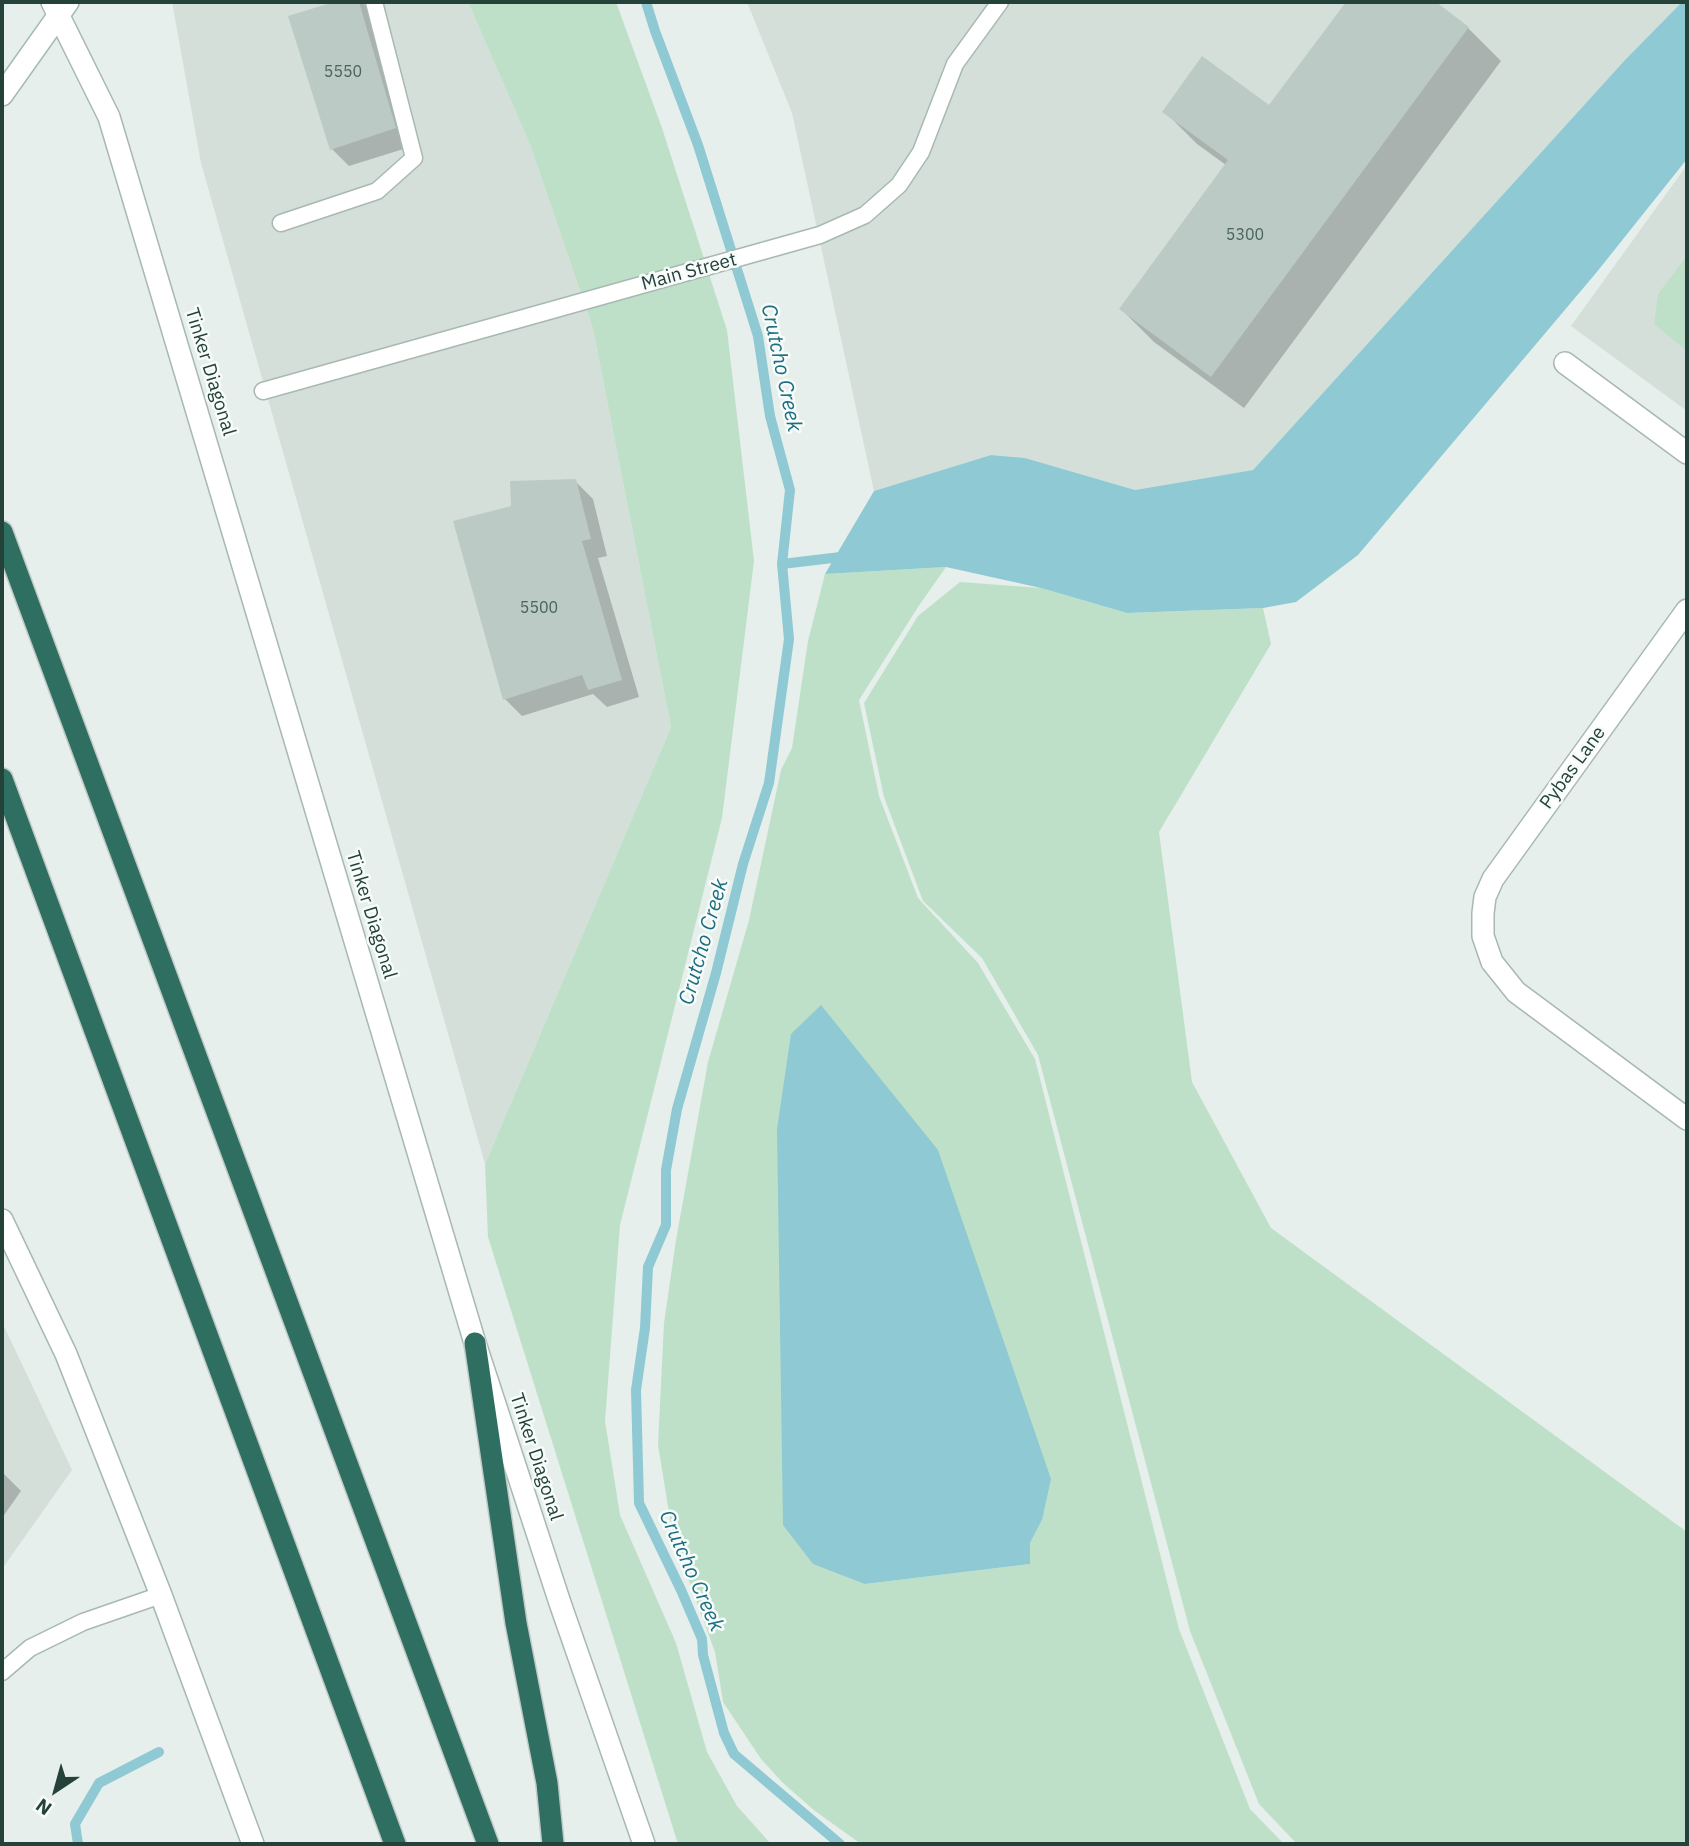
<!DOCTYPE html>
<html>
<head>
<meta charset="utf-8">
<style>
  body { margin:0 }
  #map { position:relative; width:1689px; height:1846px; overflow:hidden; background:#e6efeb; font-family:"IBM Plex Sans",sans-serif }
  canvas { display:block }
  .frame { position:absolute; inset:0; border:4px solid #24423a; pointer-events:none }
  .north { position:absolute; left:21px; top:1755px; width:70px; height:70px; -webkit-text-stroke:5px #f7fbf9; paint-order:stroke; rotate:216deg; font-size:19px; font-weight:700; line-height:28px; text-align:center; color:#24423a }
  .north::after { content:''; display:block; margin:auto; width:24px; height:32px; background:#24423a; clip-path:polygon(50% 0,100% 100%,50% 72%,0 100%) }
</style>
</head>
<body>
<div id="map">
<canvas width="1689" height="1846"></canvas>
<div class="frame"></div>
<div class="north">N</div>
</div>
<script>
const ctx = document.querySelector('canvas').getContext('2d');
ctx.lineJoin = 'round';
function fillPath(path, color) {
  ctx.fillStyle = color;
  ctx.fill(path, 'evenodd');
}
function toPath(rows) {
  const path = new Path2D();
  for (const r of rows) {
    path.moveTo(r[0], r[1]);
    for (let i = 2; i < r.length; i += 2) path.lineTo(r[i], r[i + 1]);
  }
  return path;
}
function stroke(path, color, width, dash) {
  ctx.strokeStyle = color;
  ctx.lineWidth = width;
  ctx.lineCap = dash ? 'butt' : 'round';
  ctx.setLineDash(dash || []);
  ctx.stroke(path);
}
function label(font, color, halo, rows, align = 'center') {
  ctx.font = font + ' "IBM Plex Sans",sans-serif';
  ctx.lineWidth = 5;
  ctx.setLineDash([]);
  ctx.textBaseline = 'middle';
  ctx.strokeStyle = halo;
  ctx.fillStyle = color;
  for (const [text, x, y, turn = 0] of rows) {
    ctx.save();
    ctx.translate(x, y);
    ctx.rotate((+turn || 0) * Math.PI / 180);
    ctx.textAlign = isNaN(turn) ? turn : align;
    if (halo) ctx.strokeText(text, 0, 0);
    ctx.fillText(text, 0, 0);
    ctx.restore();
  }
}
fillPath(toPath([
  [172,2,468,2,531,147,593,329,671,727,485,1164,201,163],
  [747,2,1682,2,1625,60,1253,470,1135,490,1025,458,991,455,874,491,792,113],
  [1687,165,1687,411,1571,326],
  [2,1322,72,1470,2,1569]
]), '#d4dfda');
fillPath(toPath([
  [468,2,616,2,662,128,727,330,754,561,722,818,620,1225,605,1421,620,1515,676,1643,707,1752,737,1806,771,1844,678,1844,488,1237,485,1164,671,727,593,329,531,147],
  [1687,256,1687,351,1654,324,1658,294],
  [946,567,918,607,859,700,879,796,918,898,978,963,1035,1059,1179,1629,1250,1809,1284,1844,861,1844,815,1811,783,1783,761,1759,723,1702,715,1652,673,1537,658,1445,664,1323,676,1240,708,1062,749,920,781,770,792,748,808,641,825,574],
  [1042,1520,1030,1543,1030,1564,865,1584],
  [960,582,1041,588,1127,613,1263,608,1271,644,1159,832,1192,1082,1271,1228,1687,1532,1687,1844,1297,1844,1259,1804,1190,1631,1038,1055,982,958,923,901,884,797,864,703,918,616]
]), '#bfe0c8');
fillPath(toPath([
  [1682,2,1687,2,1687,159,1596,273,1358,555,1296,602,1263,608,1127,613,1041,588,946,567,825,574,874,491,991,455,1025,458,1135,490,1253,470,1625,60],
  [821,1005,938,1150,1051,1479,1042,1520,1030,1543,1030,1564,865,1584,813,1564,783,1525,777,1129,791,1034]
]), '#8ec9d4');
fillPath(toPath([
  [340,2,362,2,374,14,413,146,349,166,332,149,290,17],
  [1348,2,1433,2,1468,28,1501,61,1244,408,1154,342,1121,309,1226,165,1197,144,1164,111,1269,107],
  [575,481,593,499,607,556,598,558,639,697,607,707,593,694,522,716,505,699,513,507],
  [2,1472,21,1491,2,1518]
]), '#0003');
stroke(toPath([
  [646,2,655,31,698,145,758,336,770,416,790,490,782,564,789,639,769,783,743,864,716,973,677,1109,666,1170,666,1225,648,1267,645,1328,636,1390,639,1503,681,1590,702,1639,703,1655,724,1733,734,1754,840,1844],
  [782,564,849,556],
  [78,1844,75,1824,99,1783,159,1752]
]), '#8ec9d4', 10);
fillPath(toPath([
  [334,2,359,2,396,128,330,150,288,16],
  [1346,2,1436,2,1469,27,1211,377,1119,309,1228,160,1162,112,1202,56,1269,105],
  [576,479,591,539,582,541,622,680,588,690,582,675,503,700,453,521,511,506,510,481]
]), '#bbcac4');
const service = toPath([
  [281,223,377,191,414,158,374,2],
  [263,391,820,235,865,215,899,185,921,152,955,64,1000,2],
  [2,1672,30,1648,83,1622,161,1595]
]);
const minor = toPath([
  [1565,363,1687,453],
  [1687,610,1493,879,1485,897,1483,913,1483,936,1492,962,1516,992,1687,1119]
]);
const tertiary = toPath([
  [52,2,109,117,475,1343,560,1603,644,1844],
  [2,1220,66,1354,161,1595,253,1844]
]);
const secondary = toPath([
  [2,95,68,2]
]);
const motorway = toPath([
  [2,532,488,1844],
  [2,779,395,1844],
  [475,1343,516,1623,547,1783,553,1844]
]);
stroke(service, '#a8b8b2', 19);
stroke(minor, '#a8b8b2', 24);
stroke(tertiary, '#a8b8b2', 24);
stroke(secondary, '#a4bbb3', 24);
stroke(motorway, '#c2cac8', 24);
stroke(service, '#fff', 16);
stroke(minor, '#fff', 21);
stroke(tertiary, '#fff', 21);
stroke(secondary, '#fff', 21);
stroke(motorway, '#2f6f62', 21);
label('16px', '#4a645c', null, [
  ["5550",343,72],
  ["5300",1245,235],
  ["5500",539,608]
]);
label('19px', '#24423a', '#f7fbf9', [
  ["Main Street",689,272,-15],
  ["Tinker Diagonal",210,372,73],
  ["Pybas Lane",1573,768,-54],
  ["Tinker Diagonal",371,915,73],
  ["Tinker Diagonal",536,1457,72]
]);
label('italic 21px', '#1c6f80', '#f7fbf9', [
  ["Crutcho Creek",781,368,78],
  ["Crutcho Creek",704,942,-74],
  ["Crutcho Creek",691,1571,66]
]);
</script>
</body>
</html>
